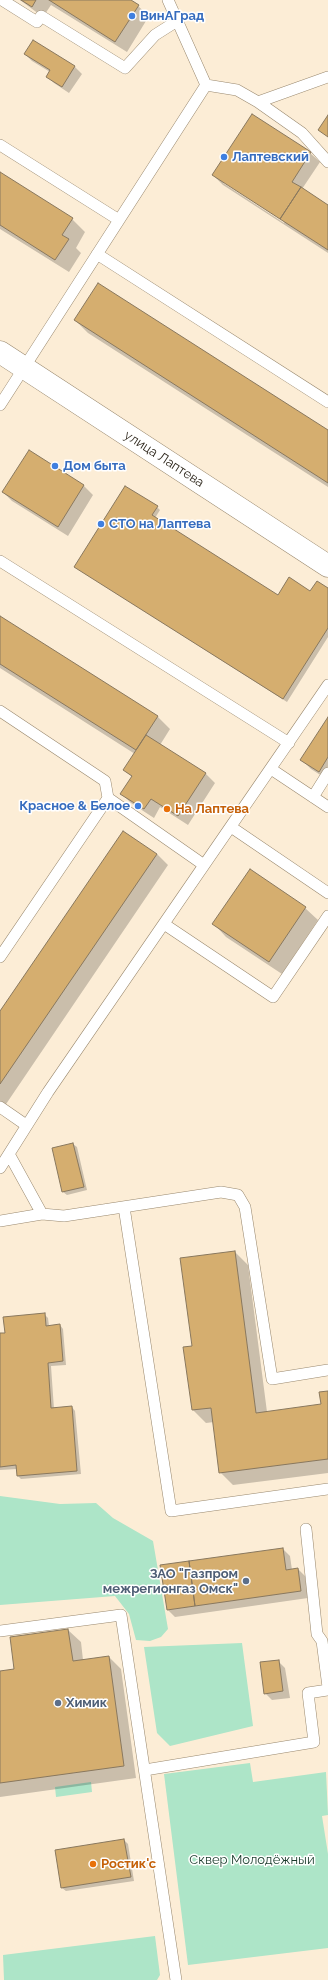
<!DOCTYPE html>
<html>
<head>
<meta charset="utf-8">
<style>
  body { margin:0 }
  canvas { display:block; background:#fcedd6 }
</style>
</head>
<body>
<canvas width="328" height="1980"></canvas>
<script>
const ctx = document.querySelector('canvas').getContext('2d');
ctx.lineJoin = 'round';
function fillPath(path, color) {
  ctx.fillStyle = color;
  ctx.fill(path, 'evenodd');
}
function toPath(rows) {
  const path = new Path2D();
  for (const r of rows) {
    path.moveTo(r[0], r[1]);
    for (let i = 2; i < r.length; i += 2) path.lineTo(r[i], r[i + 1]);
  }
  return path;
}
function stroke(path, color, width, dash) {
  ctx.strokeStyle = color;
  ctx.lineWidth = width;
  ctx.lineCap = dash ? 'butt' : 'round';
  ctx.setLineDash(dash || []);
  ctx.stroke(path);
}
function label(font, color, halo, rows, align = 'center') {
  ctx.font = font + ' Raleway,sans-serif';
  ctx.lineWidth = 3;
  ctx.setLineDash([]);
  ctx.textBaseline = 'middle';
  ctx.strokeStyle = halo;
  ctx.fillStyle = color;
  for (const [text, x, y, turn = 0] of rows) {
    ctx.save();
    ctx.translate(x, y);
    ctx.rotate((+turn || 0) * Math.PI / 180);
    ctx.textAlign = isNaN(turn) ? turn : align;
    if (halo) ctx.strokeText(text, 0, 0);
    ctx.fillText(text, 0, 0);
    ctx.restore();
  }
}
fillPath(toPath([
  [0,1496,60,1504,96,1503,113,1518,153,1541,168,1629,161,1637,150,1641,136,1640,129,1614,115,1596,0,1605],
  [242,1643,253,1726,170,1746,157,1733,144,1647],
  [250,1763,253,1782,326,1772,328,1815,322,1816,328,1854,328,1948,188,1965,164,1774],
  [91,1782,92,1792,56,1797,55,1787],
  [155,1936,160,1975,157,1980,4,1980,3,1955]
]), '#ade5c8');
fillPath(toPath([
  [20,0,129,0,138,6,149,16,127,52,51,5,43,17],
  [34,41,75,67,82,74,69,93,54,83,47,76,50,72,32,61,25,54],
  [310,153,320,162,302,189,328,206,328,253,223,185,213,175],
  [223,181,285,221,284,223,223,183],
  [0,174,72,219,85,232,76,248,81,253,69,272,0,229],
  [75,320,328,431,328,487,88,333],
  [83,485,93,495,68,536,12,501,3,492],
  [157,507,160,510,155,518,278,596,328,589,328,637,287,702,75,567],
  [0,617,157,716,170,729,160,745,205,773,215,783,188,825,160,807,154,818,131,803,122,794,132,777,124,770,135,754,0,668],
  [328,719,328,780,311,769,302,760],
  [157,854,168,865,0,1113,0,1013],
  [305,908,318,920,282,974,226,937,214,924],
  [73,1144,77,1147,87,1190,67,1195,63,1192],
  [235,1252,248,1265,267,1412,322,1405,328,1392,328,1473,233,1485,220,1472,214,1422,206,1423,193,1410,185,1348,193,1347],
  [44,1314,48,1318,49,1326,60,1325,63,1329,66,1365,51,1366,54,1409,72,1407,75,1411,81,1474,21,1479,18,1476,17,1469,0,1470,0,1334,6,1334],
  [283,1549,290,1556,292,1570,298,1569,305,1576,308,1598,175,1617,168,1610],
  [68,1630,81,1642,83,1660,109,1657,121,1669,136,1778,0,1797,0,1672,15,1670],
  [278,1661,285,1668,290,1698,272,1700,265,1693],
  [124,1840,128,1844,134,1881,66,1891,62,1888]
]), '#0003');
const building = toPath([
  [21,0,36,0,32,7,21,0],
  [49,0,131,0,139,5,115,42,49,0],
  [33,40,75,66,62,87,46,77,50,70,24,54,33,40],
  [252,114,311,152,292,182,301,187,280,219,212,175,252,114],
  [328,115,328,137,318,130,328,115],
  [0,172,73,218,62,235,69,239,55,260,0,225,0,172],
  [301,187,328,205,328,250,280,219,301,187],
  [98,283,328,430,328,483,74,320,98,283],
  [29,450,84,485,58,527,2,492,29,450],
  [125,486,158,506,152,515,278,595,289,577,310,591,317,581,328,588,328,628,283,699,74,567,125,486],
  [0,616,158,716,136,750,0,664,0,616],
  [328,717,328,757,319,772,300,760,328,717],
  [146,735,206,773,178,816,151,799,144,809,120,794,132,776,123,770,146,735],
  [123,831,157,854,0,1084,0,1011,123,831],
  [250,869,306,907,269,962,212,924,250,869],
  [73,1143,84,1187,62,1192,52,1148,73,1143],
  [235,1251,256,1413,321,1404,319,1392,328,1391,328,1459,219,1473,211,1408,192,1410,183,1347,192,1346,180,1258,235,1251],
  [45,1313,46,1326,60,1324,63,1361,48,1363,51,1408,72,1406,77,1471,17,1476,16,1465,0,1467,0,1333,5,1333,3,1317,45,1313],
  [283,1548,286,1570,298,1568,301,1591,195,1606,189,1561,283,1548],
  [189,1561,195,1606,167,1610,160,1565,189,1561],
  [68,1629,73,1661,109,1656,124,1766,0,1783,0,1671,14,1669,10,1637,68,1629],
  [279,1660,283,1691,264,1694,260,1662,279,1660],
  [124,1839,131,1877,61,1888,55,1850,124,1839]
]);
fillPath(building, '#d5ae6f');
stroke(building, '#89785e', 1);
const service = toPath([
  [2,0,37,22,41,16,125,68,155,35,177,21],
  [168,0,206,85],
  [206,85,237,90,258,102,302,133,328,162],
  [258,102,328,77],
  [0,145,119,220],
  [97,254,328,402],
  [0,405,206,85],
  [0,561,289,743],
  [0,711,105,781,108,798,0,957],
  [271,769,328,807],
  [313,797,328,773],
  [108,798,204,865],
  [231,827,328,893],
  [164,924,273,997,328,916],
  [0,1107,26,1125],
  [9,1154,42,1214],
  [0,1168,48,1092,328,685],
  [124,1207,171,1511,328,1489],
  [0,1221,42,1214,64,1216,221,1192,238,1195,245,1207,272,1379,328,1370],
  [306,1529,317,1634,322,1641,328,1687],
  [0,1631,121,1615,176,1980],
  [145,1770,314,1742,308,1693,328,1690]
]);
const minor = toPath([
  [0,352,328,566]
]);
stroke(service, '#99886e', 12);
stroke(minor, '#99886e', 23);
stroke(service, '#fff', 11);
stroke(minor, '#fff', 22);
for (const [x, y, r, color] of [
  [132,16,4,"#3f7fe0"],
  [224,157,4,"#3f7fe0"],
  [55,466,4,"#3f7fe0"],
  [101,524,4,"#3f7fe0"],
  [138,806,4,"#3f7fe0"],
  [167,809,4,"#e8710a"],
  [246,1581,4,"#5c6f8a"],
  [58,1703,4,"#5c6f8a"],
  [93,1864,4,"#e8710a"]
]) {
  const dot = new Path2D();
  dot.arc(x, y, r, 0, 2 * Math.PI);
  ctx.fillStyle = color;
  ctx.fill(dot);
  stroke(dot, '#fff', 1.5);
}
label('bold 13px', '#366cbe', '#fff', [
  ["ВинАГрад",140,16],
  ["Лаптевский",232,157],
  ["Дом быта",63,466],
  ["СТО на Лаптева",109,524],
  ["Красное & Белое",130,806,"right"]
], 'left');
label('13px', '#2d261b', '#fff', [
  ["улица Лаптева",164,459,33]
]);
label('bold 13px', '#c56008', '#fff', [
  ["На Лаптева",175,809],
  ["Ростик'с",101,1864]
], 'left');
label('bold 13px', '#4e5e75', '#fff', [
  ["ЗАО \"Газпром",238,1574],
  ["межрегионгаз Омск\"",238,1589],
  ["Химик",66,1703,"left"]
], 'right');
label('13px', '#183a2a', '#fff', [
  ["Сквер Молодёжный",252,1860]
]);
</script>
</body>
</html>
